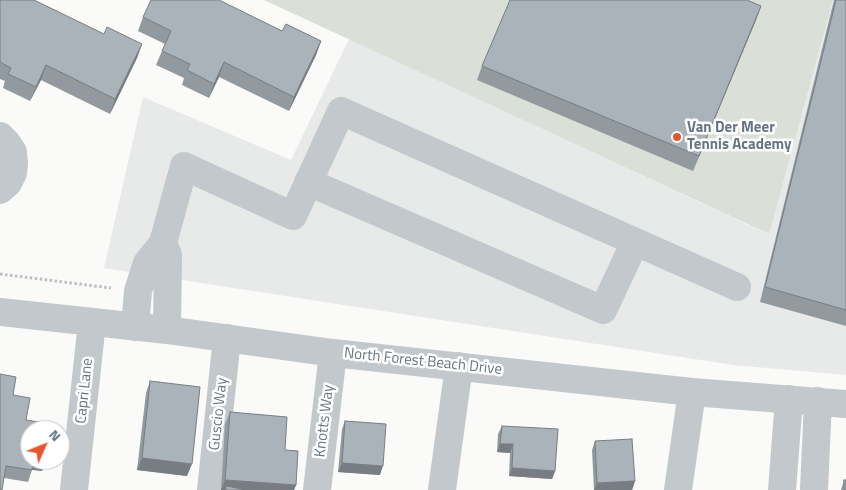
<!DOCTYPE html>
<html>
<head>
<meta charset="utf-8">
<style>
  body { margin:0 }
  #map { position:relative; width:846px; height:490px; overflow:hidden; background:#fafaf8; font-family:"Titillium Web",sans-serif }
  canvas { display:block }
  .north { position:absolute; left:20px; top:420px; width:50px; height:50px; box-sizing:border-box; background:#fff; border:1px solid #c1c8cd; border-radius:50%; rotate:46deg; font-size:14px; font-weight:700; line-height:20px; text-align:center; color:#657683 }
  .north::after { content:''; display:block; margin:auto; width:18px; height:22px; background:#e4572e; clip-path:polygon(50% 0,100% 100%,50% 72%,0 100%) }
</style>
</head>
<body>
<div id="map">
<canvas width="846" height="490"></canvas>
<div class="north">N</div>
</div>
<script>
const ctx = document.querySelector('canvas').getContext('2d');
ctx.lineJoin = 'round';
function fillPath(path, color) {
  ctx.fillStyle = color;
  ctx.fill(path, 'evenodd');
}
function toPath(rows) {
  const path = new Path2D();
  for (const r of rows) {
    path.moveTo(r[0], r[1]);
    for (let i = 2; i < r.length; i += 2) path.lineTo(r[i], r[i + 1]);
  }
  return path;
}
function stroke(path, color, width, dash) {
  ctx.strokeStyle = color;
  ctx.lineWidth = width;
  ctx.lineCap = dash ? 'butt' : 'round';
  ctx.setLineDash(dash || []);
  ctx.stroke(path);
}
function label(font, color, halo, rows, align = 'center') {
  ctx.font = font + ' "Titillium Web",sans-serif';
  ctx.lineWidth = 5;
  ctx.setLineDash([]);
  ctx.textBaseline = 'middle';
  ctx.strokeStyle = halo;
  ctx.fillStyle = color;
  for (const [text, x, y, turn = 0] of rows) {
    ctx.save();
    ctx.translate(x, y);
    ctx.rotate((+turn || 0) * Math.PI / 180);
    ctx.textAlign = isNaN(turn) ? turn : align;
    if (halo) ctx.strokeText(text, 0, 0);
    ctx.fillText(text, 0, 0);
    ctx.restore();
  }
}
fillPath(toPath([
  [833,0,846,0,846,375,733,365,104,268,143,97,291,160,349,39,768,234]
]), '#e8e9e9');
fillPath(toPath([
  [264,0,833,0,769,234]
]), '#dadfd7');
stroke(toPath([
  [0,274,111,288]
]), '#bbbfc2', 3, [2.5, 2.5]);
stroke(toPath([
  [0,136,7,143,13,152,14,163,13,173,8,183,0,190],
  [308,182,603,310,635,242],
  [163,243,168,255,167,330],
  [0,312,167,330,333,353,692,392,846,404],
  [135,327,138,291,147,263,163,243,184,166,293,216,341,111,737,287],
  [74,490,92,322],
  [211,490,227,338],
  [317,490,333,353],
  [442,490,459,366],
  [678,490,692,392],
  [782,490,789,399],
  [814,490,818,401]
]), '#c3c8cc', 28);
fillPath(toPath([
  [0,0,104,34,142,44,137,58,110,114,41,80,30,101,3,88,5,81,0,79],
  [834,0,846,0,846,326,760,302],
  [761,6,756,20,693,171,477,80,482,66],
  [143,17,282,31,321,41,316,55,289,111,219,77,209,98,182,85,184,78,156,65,165,44,138,31],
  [150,381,187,476,137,470,146,393],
  [13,395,26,420,30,460,46,460,42,471,32,470,28,482,4,478],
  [230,412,285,450,296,485,294,490,221,490,225,424],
  [345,421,380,475,338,472,342,429],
  [502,426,555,471,552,479,509,476,510,453,497,452,498,434],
  [595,441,635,481,632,490,594,490,592,450],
  [844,480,846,490,841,490]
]), '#929a9f');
fillPath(toPath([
  [761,6,756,20,693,171,699,156],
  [321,41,316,55,289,111,294,97],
  [142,44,137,58,110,114,115,99],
  [224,62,219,77,209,98,214,84],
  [46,65,41,80,30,101,36,87],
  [500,444,513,444,510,453,497,452],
  [142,458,192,464,187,476,137,470],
  [33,460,46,460,42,471,29,469],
  [342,463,383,466,380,475,338,472],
  [512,468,555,471,552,479,509,476],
  [225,480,296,485,294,490,226,490,226,486,225,490,221,490],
  [635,481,632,490,594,490,597,483]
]), '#777d82');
const building = toPath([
  [0,0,34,0,104,34,107,27,142,44,115,99,46,65,36,87,8,74,11,68,0,62,0,0],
  [151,0,219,0,282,31,286,24,321,41,294,97,224,62,214,84,187,70,190,64,162,51,171,31,143,17,151,0],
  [510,0,747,0,761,6,699,156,482,66,510,0],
  [836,0,846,0,846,310,765,287,836,0],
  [0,374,16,377,13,395,30,398,26,420,52,424,51,430,30,430,30,460,33,460,32,470,6,466,2,490,0,490,0,374],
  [150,381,200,387,192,464,142,458,150,381],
  [230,412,287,417,285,450,298,451,296,485,225,480,230,412],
  [345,421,386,424,383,466,342,463,345,421],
  [502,426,558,429,555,471,512,468,513,444,500,444,502,426],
  [632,439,635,481,597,483,595,441,632,439],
  [844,480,846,480,846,490,844,490,844,480],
  [226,486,247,490,226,490,226,486]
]);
fillPath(building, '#aab3b9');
stroke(building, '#777d82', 1);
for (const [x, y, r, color] of [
  [677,137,5,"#e4572e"]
]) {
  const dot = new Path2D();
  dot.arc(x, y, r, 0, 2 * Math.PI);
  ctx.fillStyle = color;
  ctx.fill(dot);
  stroke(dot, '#fff', 2);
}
label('bold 15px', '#657683', '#fff', [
  ["Van Der Meer",687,128],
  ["Tennis Academy",687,145]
], 'left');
label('15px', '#657683', '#fff', [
  ["North Forest Beach Drive",423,362,6],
  ["Capri Lane",85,391,-84],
  ["Guscio Way",219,414,-84],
  ["Knotts Way",325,421,-83]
]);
</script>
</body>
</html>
